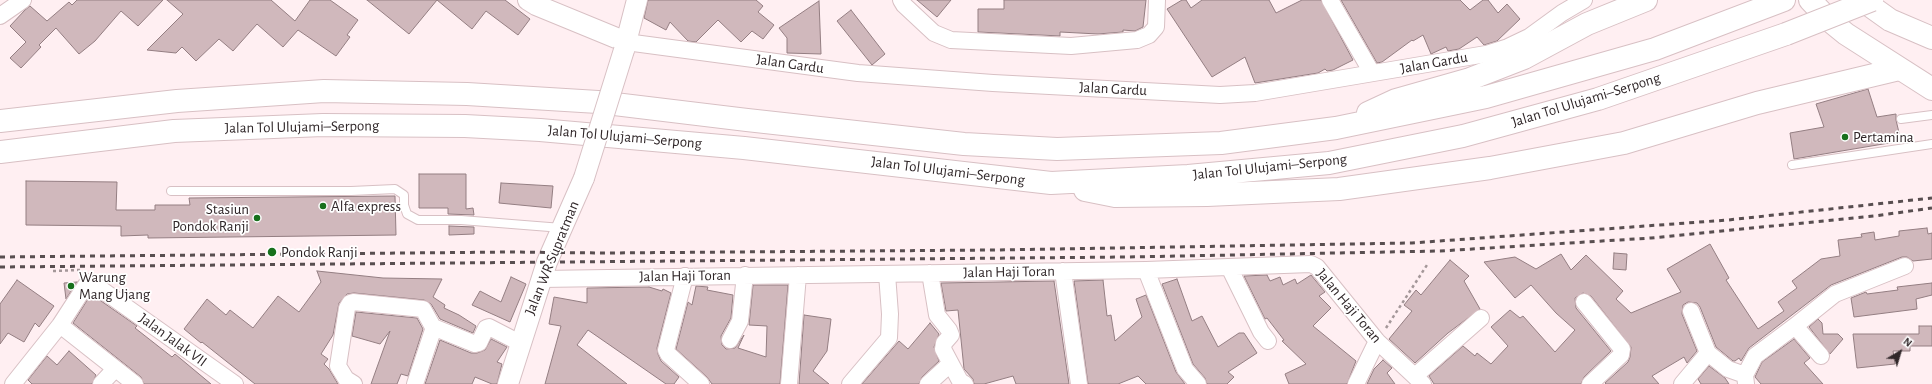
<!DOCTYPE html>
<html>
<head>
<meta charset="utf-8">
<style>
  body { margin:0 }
  #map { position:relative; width:1932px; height:384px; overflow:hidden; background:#ffeff2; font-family:"Alegreya Sans",sans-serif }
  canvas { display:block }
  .north { position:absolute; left:1880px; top:332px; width:40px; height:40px; -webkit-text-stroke:3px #fff; paint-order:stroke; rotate:38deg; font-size:11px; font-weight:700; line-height:16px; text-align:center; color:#302729 }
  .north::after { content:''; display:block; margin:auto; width:14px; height:18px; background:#302729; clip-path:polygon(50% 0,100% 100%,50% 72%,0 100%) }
</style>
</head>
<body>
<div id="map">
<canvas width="1932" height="384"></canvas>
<div class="north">N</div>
</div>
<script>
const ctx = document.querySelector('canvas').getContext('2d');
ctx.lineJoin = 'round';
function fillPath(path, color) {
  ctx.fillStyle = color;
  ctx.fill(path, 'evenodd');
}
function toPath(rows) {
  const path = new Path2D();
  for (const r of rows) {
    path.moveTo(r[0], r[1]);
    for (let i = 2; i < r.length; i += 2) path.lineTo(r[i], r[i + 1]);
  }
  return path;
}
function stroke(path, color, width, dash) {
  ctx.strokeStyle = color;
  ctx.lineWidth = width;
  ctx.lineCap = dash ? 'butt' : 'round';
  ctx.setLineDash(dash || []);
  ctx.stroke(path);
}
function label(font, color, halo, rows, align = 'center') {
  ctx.font = font + ' "Alegreya Sans",sans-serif';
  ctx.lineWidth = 3.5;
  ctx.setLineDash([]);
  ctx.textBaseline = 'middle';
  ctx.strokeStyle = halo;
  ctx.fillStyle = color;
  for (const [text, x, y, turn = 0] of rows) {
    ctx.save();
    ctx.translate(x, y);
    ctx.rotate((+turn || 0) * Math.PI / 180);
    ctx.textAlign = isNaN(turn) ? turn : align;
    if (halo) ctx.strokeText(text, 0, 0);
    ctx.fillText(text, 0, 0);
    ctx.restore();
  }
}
const building = toPath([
  [77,0,163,0,138,26,121,11,95,41,79,54,56,28,39,45,41,47,21,68,10,58,26,42,10,26,25,10,30,6,47,21,69,2,72,5,77,0],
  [167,0,271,0,295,21,310,0,330,0,358,20,347,35,350,37,336,56,298,30,283,47,257,24,233,51,219,39,196,61,182,47,176,53,147,50,183,14,167,0],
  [367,0,505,0,530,19,518,35,486,11,472,29,437,0,409,34,367,0],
  [648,0,756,0,763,6,758,12,774,25,763,39,752,31,741,42,718,20,696,42,688,41,670,22,666,30,644,18,648,0],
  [917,0,951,0,937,17,917,0],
  [1004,0,1146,0,1143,27,1135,31,1123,30,1123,32,1098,34,1060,32,1060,36,978,32,978,9,1004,9,1004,0],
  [1182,0,1186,0,1191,8,1202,0,1269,0,1276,13,1302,0,1321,0,1353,60,1333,70,1327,71,1325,69,1318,73,1255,83,1245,57,1212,77,1167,9,1182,0],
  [1341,0,1460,0,1470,10,1483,0,1488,0,1498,13,1507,4,1520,19,1497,41,1484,45,1477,37,1459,49,1448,51,1446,47,1431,54,1423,35,1413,41,1412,40,1382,62,1377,63,1341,0],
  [819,1,821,54,787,53,787,38,779,28,819,1],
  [851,10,885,54,872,65,837,21,851,10],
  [1868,89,1877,117,1896,114,1896,120,1901,141,1794,159,1790,133,1824,127,1816,104,1868,89],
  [419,174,466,174,466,209,473,208,474,215,448,214,448,208,419,208,419,174],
  [26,181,117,182,116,210,155,210,155,205,190,205,189,198,395,196,396,235,148,238,148,235,121,236,121,226,26,225,26,181],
  [501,183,553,186,551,208,499,203,501,183],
  [449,226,474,227,474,234,449,235,449,226],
  [1927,228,1928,234,1932,233,1932,259,1913,261,1907,257,1902,257,1831,285,1749,348,1741,361,1739,358,1735,361,1733,361,1716,347,1700,307,1697,303,1688,302,1683,305,1682,314,1697,351,1687,363,1684,357,1652,376,1659,384,1606,384,1605,383,1628,362,1630,357,1631,347,1591,296,1583,293,1575,298,1576,308,1611,351,1584,377,1581,384,1434,384,1429,376,1463,346,1475,356,1477,353,1491,364,1508,346,1491,327,1510,310,1520,318,1523,316,1555,352,1575,330,1556,313,1531,285,1515,298,1484,262,1515,257,1536,269,1561,254,1571,270,1586,255,1623,291,1616,299,1631,313,1681,292,1667,269,1710,244,1729,278,1726,280,1758,329,1784,311,1778,302,1797,288,1792,281,1821,259,1840,256,1838,240,1862,237,1861,234,1874,232,1875,240,1899,236,1899,231,1927,228],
  [1614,253,1627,254,1626,270,1613,269,1614,253],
  [1450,260,1469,276,1464,281,1480,309,1448,333,1415,363,1389,339,1412,311,1404,305,1416,290,1421,295,1450,260],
  [317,271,383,278,442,279,433,297,445,305,444,308,459,315,476,326,473,333,440,319,431,304,424,300,354,293,347,294,339,303,333,335,321,354,328,359,324,364,329,369,338,384,255,384,202,342,201,343,184,329,207,299,226,315,230,310,253,328,278,296,299,312,321,282,317,271],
  [1267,275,1270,281,1280,277,1283,285,1295,279,1297,284,1311,275,1325,292,1319,296,1331,308,1313,326,1356,361,1347,384,1289,384,1285,374,1306,364,1282,341,1284,340,1267,318,1265,319,1244,276,1267,275],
  [511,277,526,284,510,322,472,305,480,291,501,302,511,277],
  [1177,279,1192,321,1202,316,1218,347,1239,333,1244,333,1257,353,1228,372,1234,377,1227,384,1207,384,1205,378,1193,364,1162,284,1177,279],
  [17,280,54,306,39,327,35,323,24,342,8,333,0,344,0,304,17,280],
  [1103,280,1107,316,1111,315,1115,341,1142,317,1136,299,1146,295,1176,372,1185,384,1146,384,1138,376,1118,384,1088,384,1074,281,1103,280],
  [1054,281,1069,384,1016,384,1013,376,984,384,974,384,973,379,964,369,958,310,946,311,941,283,1054,281],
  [77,282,66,299,64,283,77,282],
  [1932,283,1932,295,1916,299,1917,309,1854,317,1851,298,1866,292,1867,294,1898,290,1897,287,1932,283],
  [753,285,788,285,780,384,712,384,707,377,676,349,688,302,692,305,696,286,708,287,707,290,733,295,731,318,721,336,722,345,726,349,735,348,744,335,738,348,766,357,767,326,749,325,753,285],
  [649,287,662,291,663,289,671,293,657,348,658,354,661,361,679,377,674,384,666,384,588,330,577,345,627,384,545,384,561,326,549,324,554,297,587,303,587,288,649,287],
  [91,294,137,326,135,328,172,357,175,354,211,384,144,384,141,377,73,323,91,294],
  [356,312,417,318,423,329,408,376,401,374,397,384,371,384,390,331,380,344,352,336,356,312],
  [804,315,831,319,827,351,813,371,829,384,799,384,804,315],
  [1818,319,1822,323,1823,334,1838,334,1843,339,1830,354,1809,327,1818,319],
  [930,323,939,334,934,347,939,361,922,377,919,384,862,384,899,341,908,349,930,323],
  [1919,326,1932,326,1932,346,1910,346,1910,351,1893,351,1895,364,1857,368,1853,334,1919,334,1919,326],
  [491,339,507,347,497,362,502,364,497,384,492,384,475,377,472,384,425,384,440,340,471,353,477,353,485,350,491,339],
  [1794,339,1810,358,1804,363,1823,384,1761,384,1755,377,1762,362,1794,339],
  [69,351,96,375,92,384,32,384,28,380,47,356,57,365,69,351],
  [1383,360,1392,368,1387,373,1395,384,1367,384,1374,369,1383,360],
  [1709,366,1725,378,1729,384,1701,384,1698,379,1709,366]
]);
fillPath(building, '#d0b8bc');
stroke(building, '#947e82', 1);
const service = toPath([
  [1901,119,1932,115],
  [1792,165,1932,144],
  [171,191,351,191,395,189,404,195,404,205,407,214,418,220,461,220,562,228]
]);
const minor = toPath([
  [901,0,904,5,934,33,951,40,1071,46,1137,40,1149,35,1156,27,1157,0],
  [1330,0,1372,73],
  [0,16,23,0],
  [626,42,858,73,993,83,1220,95,1255,93,1486,54,1508,47,1529,37,1562,13,1584,0],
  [1229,267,1261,332,1268,341],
  [1146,270,1185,369,1198,384],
  [1063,271,1079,384],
  [930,273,937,315,949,330,951,335,944,343,943,349,960,381,965,384],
  [685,276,666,350,668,354,701,384],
  [541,279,1146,270,1311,264,1317,267,1377,341,1423,384],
  [1584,302,1622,349,1621,355,1590,384],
  [1691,311,1708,353,1728,369,1745,375],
  [60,325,135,384],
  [1795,326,1835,294,1905,266],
  [730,340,740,321,745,275],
  [1415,376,1481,318],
  [13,384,60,325,86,285,91,282,235,384],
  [101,384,115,369],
  [354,384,346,379,338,366,347,308,350,303,353,302,423,309,433,327,475,344,479,343,486,328,489,327,520,343],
  [415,384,434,327],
  [789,384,798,275],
  [850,384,889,338,890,314,887,274],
  [928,384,950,364],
  [1356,384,1377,341],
  [1682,384,1708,353],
  [1746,384,1745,375,1755,356,1795,326,1821,356]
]);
const tertiary = toPath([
  [528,0,536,5,626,42],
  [624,50,637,0],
  [508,384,547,262,584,178]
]);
const secondary = toPath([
  [1810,0,1830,21,1846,34,1932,89],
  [1862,0,1890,20,1932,38]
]);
const motorway = toPath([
  [1368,113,1396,100,1470,79,1524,58,1587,24,1646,0],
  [0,121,177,101,324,91,467,94,598,102,747,120,964,144,1057,149,1221,143,1336,128,1486,97,1655,49,1784,0],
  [0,152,174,131,323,125,465,126,540,130,744,148,1051,183,1188,176,1329,163,1463,136,1598,99,1786,34],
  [1085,190,1115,196,1207,195,1339,189,1490,168,1624,143,1757,103,1899,69]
]);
stroke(service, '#d8c0c4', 10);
stroke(minor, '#d8c0c4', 18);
stroke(tertiary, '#d8c0c4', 22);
stroke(secondary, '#d8c0c4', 24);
stroke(motorway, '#d8c0c4', 24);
stroke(toPath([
  [53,271,80,270],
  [1386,328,1427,265]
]), '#a49799', 2.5, [3, 3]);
stroke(service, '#fff', 8);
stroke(minor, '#fff', 16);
stroke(tertiary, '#fff', 20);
stroke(secondary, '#fff', 22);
stroke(motorway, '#fff', 22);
stroke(toPath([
  [0,257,509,252,604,253,993,250,1412,243,1728,220,1932,198],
  [0,267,1128,257,1440,251,1651,238,1874,216,1932,208]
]), '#584e50', 3, [5, 5]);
const tertiaryBridge = toPath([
  [584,178,624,50]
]);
const motorwayBridge = toPath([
  [1786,34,1872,0]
]);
stroke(tertiaryBridge, '#d8c0c4', 22, []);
stroke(motorwayBridge, '#d8c0c4', 24, []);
stroke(tertiaryBridge, '#fff', 20);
stroke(motorwayBridge, '#fff', 22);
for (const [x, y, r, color] of [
  [1845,137,4,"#17701c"],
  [323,206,4,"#17701c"],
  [257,218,4,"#17701c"],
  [272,252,5,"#17701c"],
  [71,286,4,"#17701c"]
]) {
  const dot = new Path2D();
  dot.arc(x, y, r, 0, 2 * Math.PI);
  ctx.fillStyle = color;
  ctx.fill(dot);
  stroke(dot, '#fff', 1.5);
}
label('15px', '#302729', '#fff', [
  ["Jalan Gardu",1434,63,-10],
  ["Jalan Gardu",790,64,8],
  ["Jalan Gardu",1113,89,3],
  ["Jalan Tol Ulujami–Serpong",1586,100,-17],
  ["Jalan Tol Ulujami–Serpong",302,127,-1],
  ["Jalan Tol Ulujami–Serpong",625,137,5],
  ["Jalan Tol Ulujami–Serpong",1270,167,-6],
  ["Jalan Tol Ulujami–Serpong",948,171,7],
  ["Jalan WR Supratman",552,258,-68],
  ["Jalan Haji Toran",1009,272,-1],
  ["Jalan Haji Toran",685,276,-1],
  ["Jalan Haji Toran",1349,306,50],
  ["Jalan Jalak VII",173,340,36]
]);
label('15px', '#302729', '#fff', [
  ["Pertamina",1853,137],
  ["Alfa express",331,206],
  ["Stasiun",249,209,"right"],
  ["Pondok Ranji",249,226,"right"],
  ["Pondok Ranji",281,252],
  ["Warung",79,277],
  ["Mang Ujang",79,294]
], 'left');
</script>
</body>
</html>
